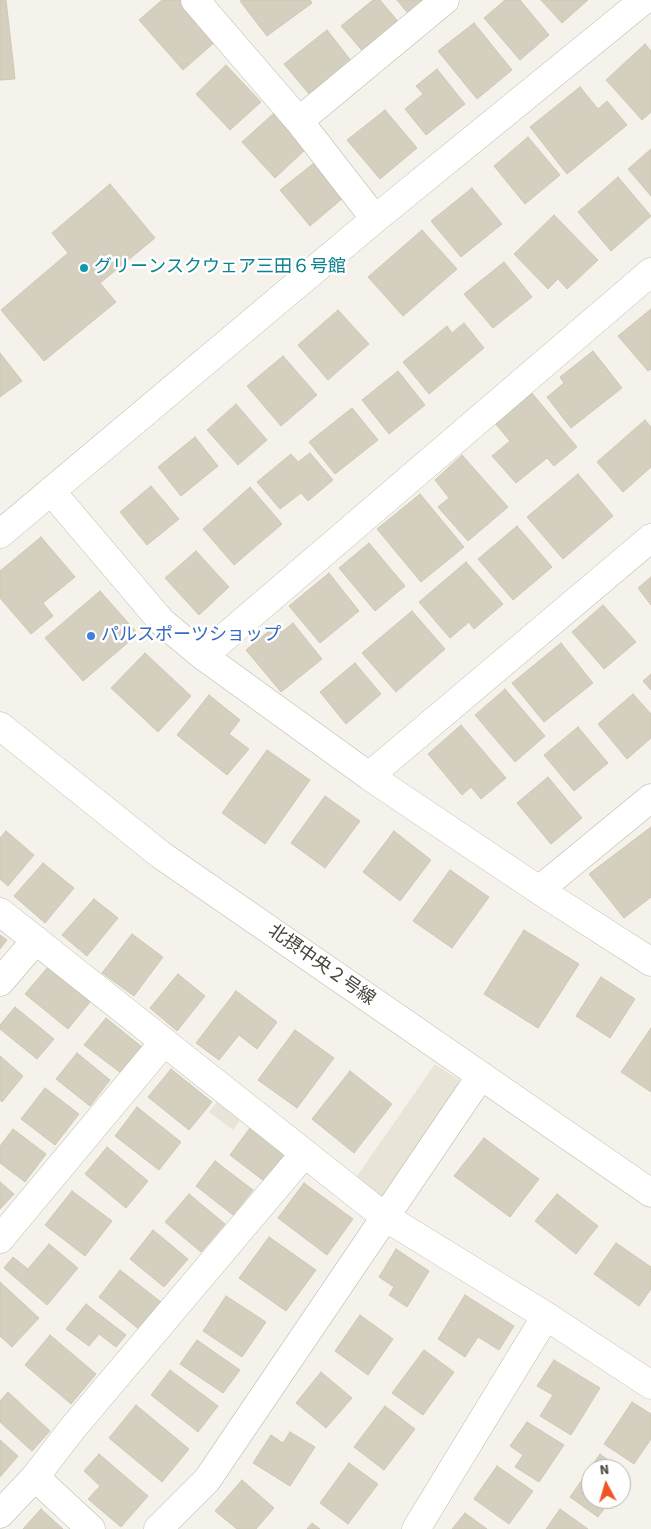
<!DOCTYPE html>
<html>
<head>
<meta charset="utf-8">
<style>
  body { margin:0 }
  #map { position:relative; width:651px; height:1529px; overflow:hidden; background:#f4f2ea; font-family:"Source Sans 3",sans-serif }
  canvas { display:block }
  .north { position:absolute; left:581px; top:1459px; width:50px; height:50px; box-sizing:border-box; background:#fff; border:1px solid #b6b4af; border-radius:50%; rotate:354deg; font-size:14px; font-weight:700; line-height:20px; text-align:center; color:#484338 }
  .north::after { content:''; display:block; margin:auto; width:18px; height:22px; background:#f05624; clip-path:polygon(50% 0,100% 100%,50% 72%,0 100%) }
</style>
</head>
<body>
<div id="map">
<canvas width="651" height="1529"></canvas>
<div class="north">N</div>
</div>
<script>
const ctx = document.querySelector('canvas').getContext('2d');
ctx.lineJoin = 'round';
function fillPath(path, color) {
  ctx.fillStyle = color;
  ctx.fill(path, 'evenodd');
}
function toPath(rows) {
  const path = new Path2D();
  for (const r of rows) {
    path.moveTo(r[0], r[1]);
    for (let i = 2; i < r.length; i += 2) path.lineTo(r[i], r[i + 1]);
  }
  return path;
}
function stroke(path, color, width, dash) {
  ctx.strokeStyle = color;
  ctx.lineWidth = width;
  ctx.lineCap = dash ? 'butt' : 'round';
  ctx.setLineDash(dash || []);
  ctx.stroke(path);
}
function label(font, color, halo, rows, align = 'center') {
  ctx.font = font + ' "Source Sans 3","Noto Sans JP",sans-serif';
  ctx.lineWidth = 5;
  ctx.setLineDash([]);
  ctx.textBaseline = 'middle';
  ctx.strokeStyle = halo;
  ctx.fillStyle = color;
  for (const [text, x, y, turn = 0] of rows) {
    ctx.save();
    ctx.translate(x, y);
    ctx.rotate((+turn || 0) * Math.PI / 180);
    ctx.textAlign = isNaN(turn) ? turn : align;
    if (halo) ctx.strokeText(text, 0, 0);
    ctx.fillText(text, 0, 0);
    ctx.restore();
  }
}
fillPath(toPath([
  [435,1064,462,1082,382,1197,355,1179],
  [223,1095,246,1112,233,1130,209,1112]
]), '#e8e4d8');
const building = toPath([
  [0,0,6,0,15,79,0,80,0,0],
  [162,0,181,0,216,41,183,70,139,20,162,0],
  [242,0,310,0,312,3,267,36,240,1,242,0],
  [373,0,380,0,401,25,366,55,341,26,373,0],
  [397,0,430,0,410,16,397,0],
  [505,0,520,0,549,35,520,60,484,18,505,0],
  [541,0,588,0,562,23,541,0],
  [474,23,512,70,477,99,438,51,474,23],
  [327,30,356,67,314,100,284,64,327,30],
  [645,44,651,51,651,112,642,120,606,80,645,44],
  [226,65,261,102,230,130,196,94,226,65],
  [437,69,465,104,426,135,405,109,423,94,416,86,437,69],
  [580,87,598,109,607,101,627,125,567,174,530,127,580,87],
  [385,110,417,148,380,179,347,140,385,110],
  [274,113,306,149,275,178,242,142,274,113],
  [528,137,560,175,525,204,494,166,528,137],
  [651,149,651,196,628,169,651,149],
  [314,163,343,198,310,226,280,190,314,163],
  [618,177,651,216,611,251,578,212,618,177],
  [110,184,155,238,100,283,116,302,44,361,1,310,68,253,52,233,110,184],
  [472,188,502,224,461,257,431,221,472,188],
  [554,215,598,260,567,289,558,279,548,289,514,254,554,215],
  [422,230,457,269,403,316,368,277,422,230],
  [504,262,532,297,493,328,464,294,504,262],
  [651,309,651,369,648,371,618,336,651,309],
  [338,310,369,344,328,380,298,345,338,310],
  [464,323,484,348,429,394,403,362,447,326,452,333,464,323],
  [593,351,622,388,571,428,547,397,564,383,560,377,593,351],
  [0,353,22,381,0,397,0,353],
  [283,356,317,395,281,426,247,386,283,356],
  [398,371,425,405,389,434,362,400,398,371],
  [531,392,577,447,554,466,547,458,516,483,492,456,510,441,494,422,531,392],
  [236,404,267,440,238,465,207,430,236,404],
  [352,408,378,440,335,474,309,442,352,408],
  [645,420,651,427,651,467,623,492,597,462,645,420],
  [195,437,218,466,181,496,158,467,195,437],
  [310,453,333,480,308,501,301,493,280,509,257,482,291,454,298,462,310,453],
  [462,455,508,507,468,541,438,507,449,498,435,480,462,455],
  [578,474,613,516,563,559,527,517,578,474],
  [151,486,179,519,147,545,120,512,151,486],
  [250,487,282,524,234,565,203,529,250,487],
  [420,494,464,547,421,582,377,529,420,494],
  [517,526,552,567,513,600,478,559,517,526],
  [41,537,75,577,43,603,53,616,31,634,0,598,0,571,41,537],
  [369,543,405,586,375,611,339,568,369,543],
  [196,551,229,587,199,615,165,578,196,551],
  [466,562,503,604,474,629,469,622,450,638,419,602,466,562],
  [329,573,359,611,320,643,289,606,329,573],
  [651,577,651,605,638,588,651,577],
  [100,591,138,634,83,681,45,638,100,591],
  [603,605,636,642,604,669,572,632,603,605],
  [412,611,445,649,396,692,362,653,412,611],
  [293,623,322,659,281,692,246,650,276,625,282,632,293,623],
  [561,643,593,683,544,722,512,683,561,643],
  [145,653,191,696,158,732,111,688,145,653],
  [355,663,381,694,346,724,320,692,355,663],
  [651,674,651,690,643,681,651,674],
  [505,689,545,736,515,762,475,715,505,689],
  [633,694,651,714,651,738,627,759,598,724,633,694],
  [209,695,240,720,229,734,249,749,227,775,177,735,209,695],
  [461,725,506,778,481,799,471,787,462,795,428,754,461,725],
  [578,727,608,763,574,791,544,755,578,727],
  [267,750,310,780,265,844,222,813,267,750],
  [548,777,582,818,551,844,517,803,548,777],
  [325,796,360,821,325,868,291,843,325,796],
  [651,827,651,897,624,918,589,874,651,827],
  [6,831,34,855,8,886,0,879,0,838,6,831],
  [394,831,431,860,400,901,363,872,394,831],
  [43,863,74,888,45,923,14,896,43,863],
  [450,870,489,897,452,948,413,921,450,870],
  [94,899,118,918,87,956,62,935,94,899],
  [524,930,579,964,538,1028,484,994,524,930],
  [132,934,163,957,134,996,102,973,132,934],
  [0,935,7,940,0,949,0,935],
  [48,967,90,1002,68,1029,25,994,48,967],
  [178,974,205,996,177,1031,150,1008,178,974],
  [601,977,635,999,610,1038,576,1016,601,977],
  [236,991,277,1022,257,1049,239,1035,219,1060,196,1043,236,991],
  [15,1007,54,1039,37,1059,0,1029,0,1025,15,1007],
  [106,1018,142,1047,121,1073,84,1045,106,1018],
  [651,1028,651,1092,621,1072,651,1028],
  [295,1030,334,1058,297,1108,258,1080,295,1030],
  [77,1053,110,1080,90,1106,56,1079,77,1053],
  [0,1056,23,1076,2,1102,0,1100,0,1056],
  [171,1069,212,1102,189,1130,148,1097,171,1069],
  [350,1071,392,1104,354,1153,312,1119,350,1071],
  [45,1088,79,1114,55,1145,21,1119,45,1088],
  [137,1107,181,1142,159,1170,115,1136,137,1107],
  [250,1128,285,1155,264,1181,230,1155,250,1128],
  [13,1129,46,1154,25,1182,0,1163,0,1146,13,1129],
  [484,1138,539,1179,510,1217,454,1176,484,1138],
  [107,1147,148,1181,126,1208,85,1174,107,1147],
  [215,1161,253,1190,233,1215,196,1186,215,1161],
  [0,1182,14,1194,0,1209,0,1182],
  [304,1183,353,1219,327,1255,278,1218,304,1183],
  [72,1191,112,1221,85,1256,45,1225,72,1191],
  [189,1194,225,1224,201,1252,165,1222,189,1194],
  [557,1194,598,1226,576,1254,535,1221,557,1194],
  [153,1230,188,1259,164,1287,130,1259,153,1230],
  [269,1237,316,1270,286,1311,239,1278,269,1237],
  [616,1243,651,1267,651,1289,639,1306,594,1274,616,1243],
  [49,1244,78,1268,47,1305,4,1268,13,1257,28,1269,49,1244],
  [396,1249,429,1271,407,1307,389,1295,394,1287,379,1277,396,1249],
  [120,1270,161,1302,140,1330,99,1297,120,1270],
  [0,1282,39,1318,12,1347,0,1336,0,1282],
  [465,1295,514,1326,499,1350,478,1337,465,1357,438,1339,465,1295],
  [226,1296,266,1322,242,1357,203,1331,226,1296],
  [86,1304,126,1335,116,1347,99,1334,89,1346,66,1329,86,1304],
  [360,1315,393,1339,368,1375,335,1351,360,1315],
  [50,1335,96,1374,71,1404,25,1365,50,1335],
  [197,1340,240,1370,223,1393,180,1364,197,1340],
  [424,1350,454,1372,423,1415,392,1393,424,1350],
  [554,1360,600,1388,571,1435,540,1416,553,1395,537,1386,554,1360],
  [170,1370,218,1406,198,1432,151,1395,170,1370],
  [321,1372,352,1398,326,1428,296,1403,321,1372],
  [8,1392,50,1431,32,1451,0,1422,0,1401,8,1392],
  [632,1402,651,1414,651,1439,634,1464,604,1444,632,1402],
  [136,1405,189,1449,162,1482,109,1438,136,1405],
  [385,1406,415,1429,384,1470,354,1447,385,1406],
  [527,1422,564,1445,539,1482,515,1467,523,1455,510,1446,527,1422],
  [290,1432,315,1447,290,1486,253,1463,271,1435,283,1443,290,1432],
  [0,1440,18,1456,0,1477,0,1440],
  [99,1454,148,1496,121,1527,88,1499,100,1486,84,1471,99,1454],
  [600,1454,620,1469,591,1469,591,1499,611,1499,598,1517,570,1497,600,1454],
  [349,1463,378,1484,348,1524,320,1503,349,1463],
  [497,1466,533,1491,509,1524,474,1499,497,1466],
  [621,1469,629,1475,621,1485,621,1469],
  [242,1480,274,1508,256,1529,237,1529,215,1511,242,1480],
  [41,1509,63,1529,23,1529,41,1509],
  [560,1509,588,1529,546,1529,560,1509],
  [465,1513,487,1529,452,1529,465,1513],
  [312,1523,320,1529,307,1529,312,1523]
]);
fillPath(building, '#d5cfbf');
stroke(building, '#d0c7b3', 1);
const minor = toPath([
  [195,0,299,121,375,219],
  [299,121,445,0],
  [51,491,162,622,203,656,369,776,539,890,651,962],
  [0,534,375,219,644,0],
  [203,656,651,272],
  [369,776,651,538],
  [539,890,651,798],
  [0,912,385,1217,546,1316,651,1385],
  [0,982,36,940],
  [0,1239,164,1042],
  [35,1477,91,1529],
  [0,1514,35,1477,72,1429,304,1154],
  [158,1529,207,1480,480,1077],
  [416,1529,546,1316]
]);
const tertiary = toPath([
  [0,726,161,855,651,1193]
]);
stroke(minor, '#bfbaac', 29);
stroke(tertiary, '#bfbaac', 29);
stroke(minor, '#fff', 28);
stroke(tertiary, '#fff', 28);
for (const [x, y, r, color] of [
  [84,268,5,"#0f9aa8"],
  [91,636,5,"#3f7fe0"]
]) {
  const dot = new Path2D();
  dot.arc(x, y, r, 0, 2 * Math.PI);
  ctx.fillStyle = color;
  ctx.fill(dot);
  stroke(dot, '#fff', 2);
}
label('18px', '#0d838f', '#fff', [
  ["グリーンスクウェア三田６号館",94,268]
], 'left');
label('18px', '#366cbe', '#fff', [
  ["パルスポーツショップ",101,636]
], 'left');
label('18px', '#484338', '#fff', [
  ["北摂中央２号線",321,966,35]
]);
</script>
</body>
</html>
